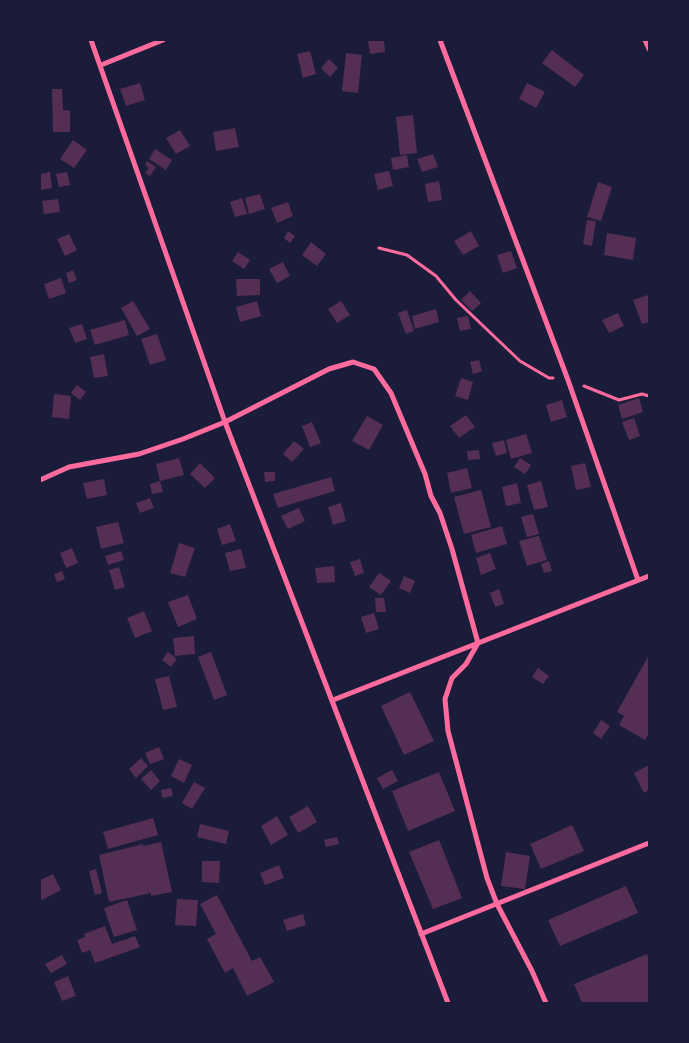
<!DOCTYPE html>
<html>
<head>
<meta charset="utf-8">
<style>
  body { margin:0 }
  #map { position:relative; width:689px; height:1043px; overflow:hidden; background:#1b1b3a; font-family:Overpass,sans-serif }
  canvas { display:block }
  .frame { position:absolute; inset:0; border:41px solid #1b1b3a; pointer-events:none }
</style>
</head>
<body>
<div id="map">
<canvas width="689" height="1043"></canvas>
<div class="frame"></div>
</div>
<script>
const ctx = document.querySelector('canvas').getContext('2d');
ctx.lineJoin = 'round';
function fillPath(path, color) {
  ctx.fillStyle = color;
  ctx.fill(path, 'evenodd');
}
function toPath(rows) {
  const path = new Path2D();
  for (const r of rows) {
    path.moveTo(r[0], r[1]);
    for (let i = 2; i < r.length; i += 2) path.lineTo(r[i], r[i + 1]);
  }
  return path;
}
function stroke(path, color, width, dash) {
  ctx.strokeStyle = color;
  ctx.lineWidth = width;
  ctx.lineCap = dash ? 'butt' : 'round';
  ctx.setLineDash(dash || []);
  ctx.stroke(path);
}
fillPath(toPath([
  [368,40,384,40,385,52,370,54],
  [552,50,584,75,575,87,542,63],
  [310,51,316,74,303,78,297,54],
  [346,53,362,55,358,93,342,91],
  [329,59,338,68,330,77,321,68],
  [140,83,145,100,126,106,120,89],
  [527,83,545,92,536,108,519,99],
  [52,89,62,89,63,110,70,111,70,132,53,132],
  [413,115,417,153,400,155,396,117],
  [235,128,239,147,216,151,213,132],
  [180,130,190,146,176,154,166,138],
  [73,140,87,150,74,168,60,159],
  [155,149,172,160,166,170,149,159],
  [433,154,438,167,422,172,417,159],
  [407,155,409,167,393,170,391,158],
  [147,161,156,167,150,176,145,173,149,168,145,165],
  [389,171,393,186,378,190,374,174],
  [50,172,52,188,40,190,40,174],
  [67,172,70,185,59,187,56,174],
  [439,181,442,200,428,202,425,184],
  [598,182,612,187,601,221,587,217],
  [260,194,265,209,249,214,245,198],
  [242,198,247,214,235,217,230,202],
  [58,199,60,212,44,214,42,201],
  [288,202,293,216,277,223,271,208],
  [587,220,596,221,592,246,583,244],
  [288,231,295,236,290,243,284,238],
  [471,231,479,246,463,255,454,241],
  [607,233,636,238,633,260,604,255],
  [69,234,77,250,65,256,57,239],
  [311,242,326,254,317,266,302,255],
  [511,251,517,268,503,273,497,255],
  [238,252,250,260,244,269,232,261],
  [283,262,290,276,277,283,269,269],
  [73,270,77,280,69,283,66,273],
  [61,278,66,293,49,299,44,284],
  [236,279,260,279,260,295,237,296],
  [470,291,481,303,472,311,461,300],
  [648,295,649,322,642,324,633,300],
  [133,301,150,329,137,336,121,308],
  [257,301,261,316,240,322,236,307],
  [341,301,350,315,337,323,328,309],
  [436,309,439,322,415,329,412,316],
  [407,310,414,331,406,334,398,313],
  [618,313,624,326,609,333,602,320],
  [468,316,471,329,460,331,457,318],
  [125,320,129,335,95,345,90,330],
  [82,324,87,339,75,343,69,328],
  [157,334,166,360,150,365,141,339],
  [104,354,108,376,94,378,90,357],
  [479,360,482,371,473,374,470,362],
  [461,378,473,382,468,400,455,396],
  [77,385,86,392,80,400,71,393],
  [54,394,71,396,69,419,52,417],
  [639,398,643,412,622,419,618,405],
  [562,400,567,417,551,422,546,405],
  [466,415,475,427,459,438,450,426],
  [367,416,383,425,369,450,352,441],
  [634,418,640,436,629,440,622,422],
  [312,422,321,443,310,447,302,426],
  [526,434,532,453,511,459,506,440],
  [504,440,507,453,496,456,492,443],
  [294,441,304,449,292,462,283,454],
  [479,450,480,459,468,460,467,451],
  [179,458,184,475,160,481,156,464],
  [520,458,531,465,525,474,514,467],
  [200,463,215,478,205,488,190,474],
  [585,463,591,487,576,490,571,466],
  [467,468,472,488,451,493,447,473],
  [264,472,275,472,275,481,265,482],
  [331,477,335,491,278,508,273,494],
  [104,479,107,495,87,499,83,483],
  [160,481,163,492,152,494,150,484],
  [541,481,548,507,534,510,527,485],
  [517,483,521,503,506,506,502,487],
  [481,490,491,527,464,534,454,497],
  [150,498,154,508,140,513,136,503],
  [341,503,346,521,333,525,328,507],
  [299,508,305,521,288,529,281,516],
  [533,514,539,534,527,537,521,517],
  [118,522,124,543,101,549,96,527],
  [230,524,236,541,222,545,217,529],
  [502,526,507,544,476,553,471,535],
  [539,536,547,560,527,566,519,541],
  [179,543,195,548,185,577,170,573],
  [72,548,78,563,66,568,60,553],
  [241,549,246,568,230,571,225,553],
  [121,551,124,560,108,565,105,556],
  [490,553,496,569,481,575,476,558],
  [360,559,364,573,355,576,350,562],
  [549,561,552,571,544,573,541,564],
  [334,566,335,582,317,583,315,568],
  [119,567,125,587,115,590,109,570],
  [62,571,65,579,57,582,54,574],
  [379,573,391,581,381,595,369,587],
  [404,576,415,581,410,593,399,588],
  [499,589,504,604,495,607,490,593],
  [188,595,197,619,178,627,168,602],
  [375,598,384,598,386,612,376,612],
  [144,611,152,631,135,638,127,618],
  [374,613,379,629,366,633,361,617],
  [194,636,195,654,175,656,173,638],
  [168,652,177,659,171,667,162,660],
  [211,652,227,695,214,700,198,657],
  [649,655,649,733,645,740,619,725,624,716,617,712],
  [538,668,549,676,543,684,532,677],
  [169,676,177,707,163,710,155,679],
  [410,692,434,741,404,755,381,706],
  [601,720,610,726,601,739,593,733],
  [159,747,164,759,150,764,145,753],
  [141,758,148,766,136,778,129,769],
  [179,759,192,765,184,783,171,776],
  [649,765,649,790,644,793,634,773],
  [151,770,160,781,151,790,141,779],
  [392,770,398,781,383,789,377,778],
  [439,772,455,811,408,831,392,791],
  [194,782,205,788,192,809,182,803],
  [171,788,173,796,162,798,161,790],
  [308,806,317,822,298,833,289,817],
  [277,816,288,835,271,845,261,826],
  [153,818,158,835,108,849,103,832],
  [200,824,229,831,226,844,197,837],
  [572,825,584,851,541,869,530,844],
  [337,837,339,844,326,847,324,840],
  [439,840,462,898,433,909,409,852],
  [161,842,172,892,151,896,151,893,109,902,99,855,143,844,143,846],
  [506,852,530,856,525,889,501,886],
  [202,861,220,861,219,883,202,882],
  [279,865,284,878,265,885,260,873],
  [96,869,102,893,95,895,89,871],
  [53,874,61,890,42,900,40,896,40,880],
  [626,886,638,913,560,946,548,920],
  [217,895,252,961,260,957,274,982,247,996,233,968,225,973,207,939,216,934,200,904],
  [177,899,198,900,196,926,175,925],
  [127,900,137,930,114,937,104,908],
  [303,914,306,925,287,931,283,920],
  [105,926,112,944,135,936,140,947,95,963,90,950,82,953,77,940,85,937,84,934],
  [647,954,649,959,649,1003,582,1003,574,984],
  [62,955,67,964,51,973,45,964],
  [68,976,76,996,62,1001,54,982]
]), '#542f53');
stroke(toPath([
  [379,248,407,255,436,276,456,300,520,361,549,378,553,378],
  [584,386,619,400,642,394,649,396]
]), '#ff6b9d', 3);
stroke(toPath([
  [91,40,225,422,448,1003],
  [440,40,568,380,638,580],
  [645,40,649,49],
  [101,65,163,40],
  [40,480,69,467,139,454,183,439,225,422,329,369,353,362,374,369,391,393,425,474,431,496,440,513,452,549,478,643,466,664,452,678,445,699,448,731,487,878,497,904,532,971,546,1003],
  [333,700,649,576],
  [421,934,649,843]
]), '#ff6b9d', 5);
</script>
</body>
</html>
